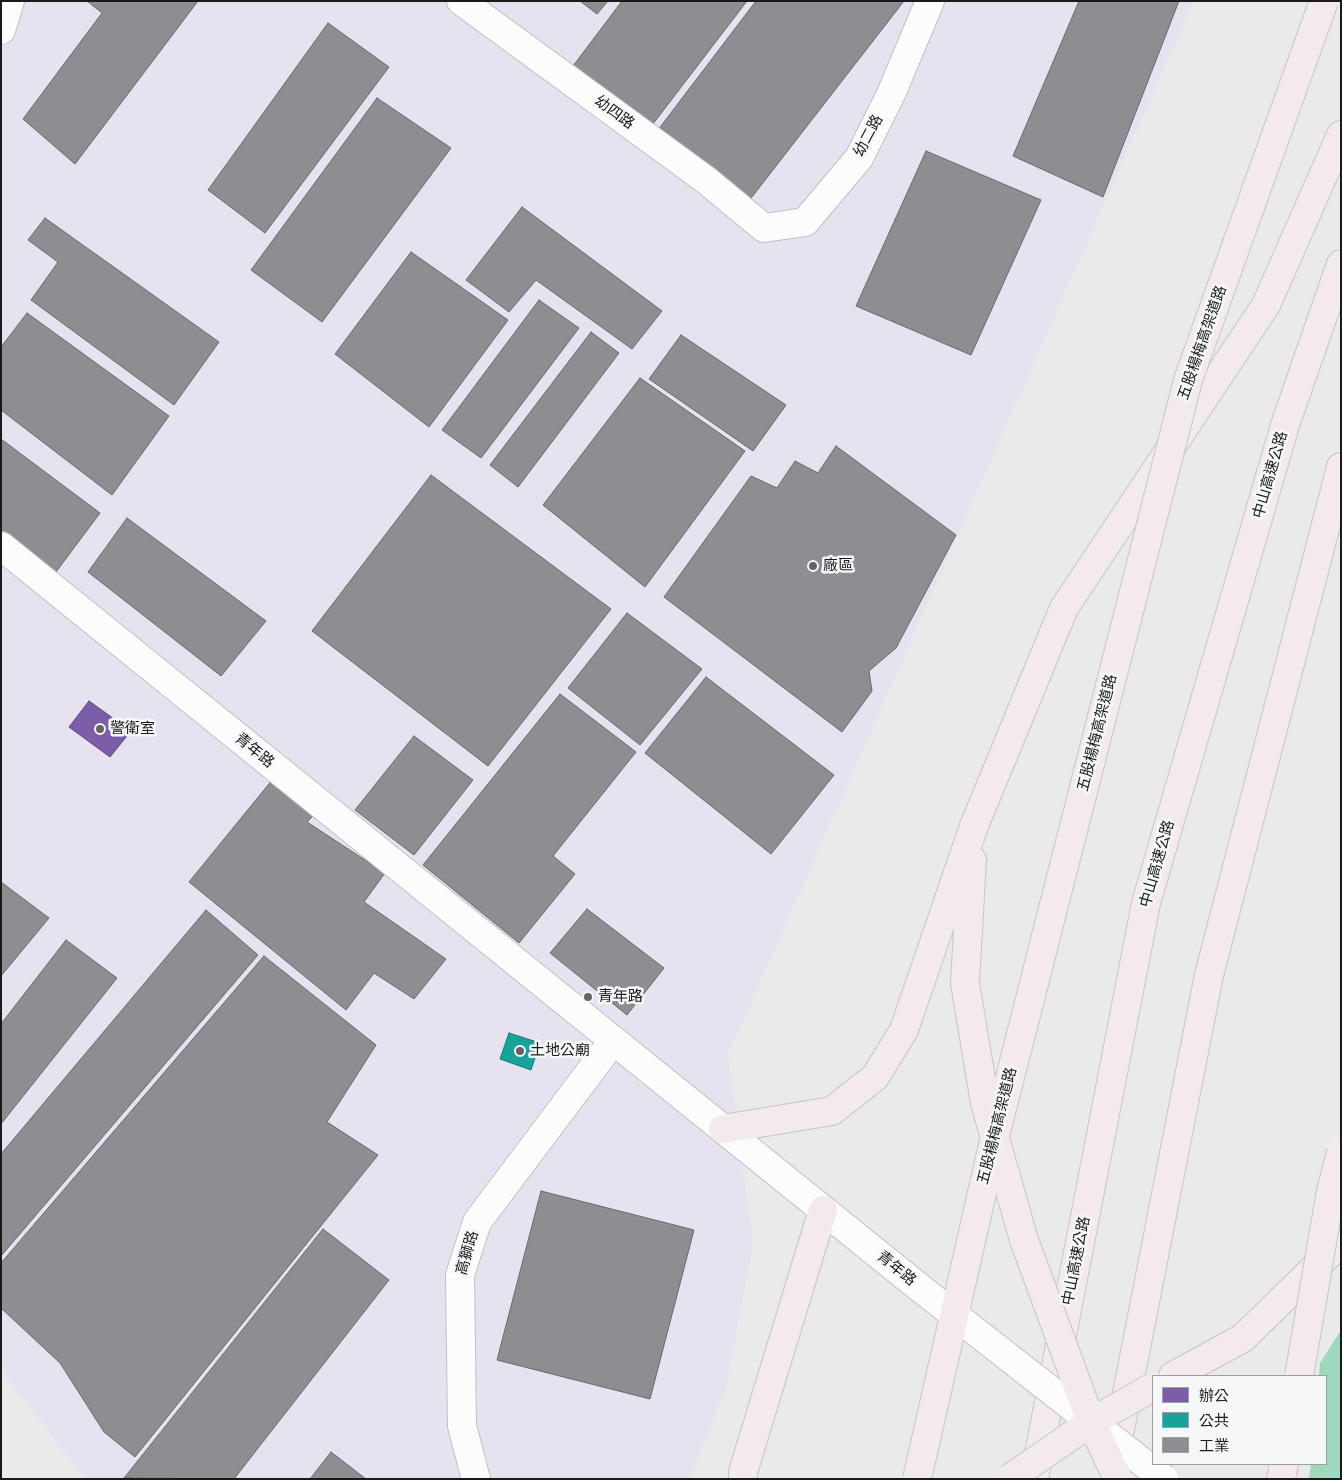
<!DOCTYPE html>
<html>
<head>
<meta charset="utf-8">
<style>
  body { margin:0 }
  #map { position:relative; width:1342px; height:1480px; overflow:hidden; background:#eaeaeb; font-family:"Sofia Sans Condensed","Noto Sans TC",sans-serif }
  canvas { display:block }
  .frame { position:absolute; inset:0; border:2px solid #1a1a1b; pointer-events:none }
  .legend { position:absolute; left:1152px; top:1375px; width:175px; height:90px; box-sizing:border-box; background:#f6f7f9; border:1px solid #9e9fa0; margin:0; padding:6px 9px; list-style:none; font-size:15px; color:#1a1a1b }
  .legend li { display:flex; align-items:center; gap:10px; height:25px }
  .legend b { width:25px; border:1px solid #9e9fa0 }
</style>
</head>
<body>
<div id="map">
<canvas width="1342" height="1480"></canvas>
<div class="frame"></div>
<ul class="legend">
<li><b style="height:14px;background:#7b5ea7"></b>辦公</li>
<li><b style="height:14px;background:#17a398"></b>公共</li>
<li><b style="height:14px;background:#8d8d92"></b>工業</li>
</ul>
</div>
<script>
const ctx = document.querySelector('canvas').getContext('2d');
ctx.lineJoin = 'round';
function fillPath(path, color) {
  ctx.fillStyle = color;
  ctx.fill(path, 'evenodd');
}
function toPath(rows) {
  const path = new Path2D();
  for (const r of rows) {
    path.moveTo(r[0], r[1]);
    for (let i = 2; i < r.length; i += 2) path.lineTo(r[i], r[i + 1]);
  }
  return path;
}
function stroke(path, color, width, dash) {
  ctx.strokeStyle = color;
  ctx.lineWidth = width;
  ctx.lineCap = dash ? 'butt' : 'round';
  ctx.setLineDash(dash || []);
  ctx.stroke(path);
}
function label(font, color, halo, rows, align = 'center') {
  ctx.font = font + ' "Sofia Sans Condensed","Noto Sans TC",sans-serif';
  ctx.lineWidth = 5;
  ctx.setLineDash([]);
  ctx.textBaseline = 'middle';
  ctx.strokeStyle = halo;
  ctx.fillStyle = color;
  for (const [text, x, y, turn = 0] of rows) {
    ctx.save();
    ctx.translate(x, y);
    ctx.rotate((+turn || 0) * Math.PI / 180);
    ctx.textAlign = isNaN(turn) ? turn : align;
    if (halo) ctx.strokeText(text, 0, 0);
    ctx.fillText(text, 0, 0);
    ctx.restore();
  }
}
fillPath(toPath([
  [1,1,1194,1,728,1055,753,1245,725,1391,690,1479,85,1479,1,1370]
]), '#e6e2ef');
fillPath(toPath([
  [1341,1330,1341,1479,1309,1479,1311,1464,1326,1464,1326,1376,1319,1376,1320,1363]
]), '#a0d8be');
const offices = toPath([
  [89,701,131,731,110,757,69,727,89,701]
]);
fillPath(offices, '#7b5ea7');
stroke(offices, '#5e4a7d', 1);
const public = toPath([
  [509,1033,540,1043,531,1070,500,1059,509,1033]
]);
fillPath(public, '#17a398');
stroke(public, '#187a72', 1);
const industry = toPath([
  [87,1,198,1,75,164,23,119,102,13,87,1],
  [580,1,608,1,597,14,580,1],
  [622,1,747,1,646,133,567,74,622,1],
  [756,1,904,1,738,215,645,147,756,1],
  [1079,1,1179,1,1103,197,1013,156,1079,1],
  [328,23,389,67,265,233,208,190,328,23],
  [377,98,451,148,322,322,251,270,377,98],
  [926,151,1041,200,971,355,856,306,926,151],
  [522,207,662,311,632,349,536,280,509,312,466,280,522,207],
  [45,218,219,342,174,405,31,300,58,262,28,240,45,218],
  [411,252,508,320,429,427,335,354,411,252],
  [539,300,579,328,481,458,442,430,539,300],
  [27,313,169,416,112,495,1,410,1,347,27,313],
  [591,332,619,353,518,487,490,465,591,332],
  [681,335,786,405,753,451,649,379,681,335],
  [640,378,745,451,645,587,543,505,640,378],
  [1,439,100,513,56,572,1,532,1,439],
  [836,446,956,535,896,648,869,671,872,691,842,732,664,597,751,476,777,488,795,461,818,473,836,446],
  [431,475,611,609,488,766,312,631,431,475],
  [127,518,266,621,221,676,88,572,127,518],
  [627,613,702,669,640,745,568,688,627,613],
  [706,677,834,775,771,854,645,753,706,677],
  [560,694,636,752,553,856,575,874,519,943,423,865,560,694],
  [414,736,473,780,414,855,355,810,414,736],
  [277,774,321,808,307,822,385,873,364,902,446,959,414,999,374,973,346,1010,189,882,277,774],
  [1,882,49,918,1,976,1,882],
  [587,909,664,968,627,1015,550,953,587,909],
  [206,910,258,955,1,1256,1,1154,206,910],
  [66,940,117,978,1,1124,1,1024,66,940],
  [264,956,376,1045,327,1122,378,1155,135,1457,104,1432,60,1363,1,1308,1,1263,264,956],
  [541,1191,694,1230,650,1399,497,1360,541,1191],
  [323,1229,389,1280,234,1479,124,1478,323,1229],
  [331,1452,366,1479,310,1479,331,1452]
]);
fillPath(industry, '#8d8d92');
stroke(industry, '#6a6a6e', 1);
const minor = toPath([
  [461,1,706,180,764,228,805,222,859,158,891,94,930,1],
  [1,30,10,1],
  [476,1479,462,1426,460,1275,477,1222,613,1041]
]);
const tertiary = toPath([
  [1,546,920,1288]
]);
const motorway = toPath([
  [965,983,972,860],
  [723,1129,832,1111,875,1077,904,1030,974,826,1064,608,1266,305,1341,135],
  [1173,1376,1243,1338,1341,1242],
  [1113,1465,1209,975,1341,467],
  [743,1479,743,1472,823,1210],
  [1034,1479,1146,903,1285,425,1341,264],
  [1281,1479,1284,1464]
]);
stroke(minor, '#c1c1c2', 30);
stroke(tertiary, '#c1c1c2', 30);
stroke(motorway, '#c6c6c6', 30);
stroke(minor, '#fcfcfc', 28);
stroke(tertiary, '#fcfcfc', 28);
stroke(motorway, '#f3eaeb', 28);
const tertiaryBridge = toPath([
  [920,1288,1164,1479]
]);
const motorwayBridge = toPath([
  [965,983,985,1103,1024,1240,1091,1422,1118,1479],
  [1299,1376,1331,1191,1341,1152],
  [917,1479,994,1140,1188,380,1324,1],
  [1009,1479,1091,1422,1153,1387]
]);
stroke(tertiaryBridge, '#c1c1c2', 30, []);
stroke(motorwayBridge, '#c6c6c6', 30, []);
stroke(tertiaryBridge, '#fcfcfc', 28);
stroke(motorwayBridge, '#f3eaeb', 28);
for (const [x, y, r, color] of [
  [813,566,5,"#636364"],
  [100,729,5,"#636364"],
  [588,997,5,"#636364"],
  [520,1051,5,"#636364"]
]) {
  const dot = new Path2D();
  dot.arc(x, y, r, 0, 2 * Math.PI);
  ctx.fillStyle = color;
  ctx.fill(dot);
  stroke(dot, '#f6f7f9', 2);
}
label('15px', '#1a1a1b', '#f6f7f9', [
  ["幼四路",614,113,36],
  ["幼二路",869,136,-62],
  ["五股楊梅高架道路",1203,343,-71],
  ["中山高速公路",1271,475,-74],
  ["五股楊梅高架道路",1098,733,-76],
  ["青年路",254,751,39],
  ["中山高速公路",1158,864,-74],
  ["五股楊梅高架道路",998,1126,-76],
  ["高獅路",468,1253,-74],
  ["中山高速公路",1077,1261,-79],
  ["青年路",896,1269,39]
]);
label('15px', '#1a1a1b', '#f6f7f9', [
  ["廠區",823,566],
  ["警衛室",110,729],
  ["青年路",598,997],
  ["土地公廟",530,1051]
], 'left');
</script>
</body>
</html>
